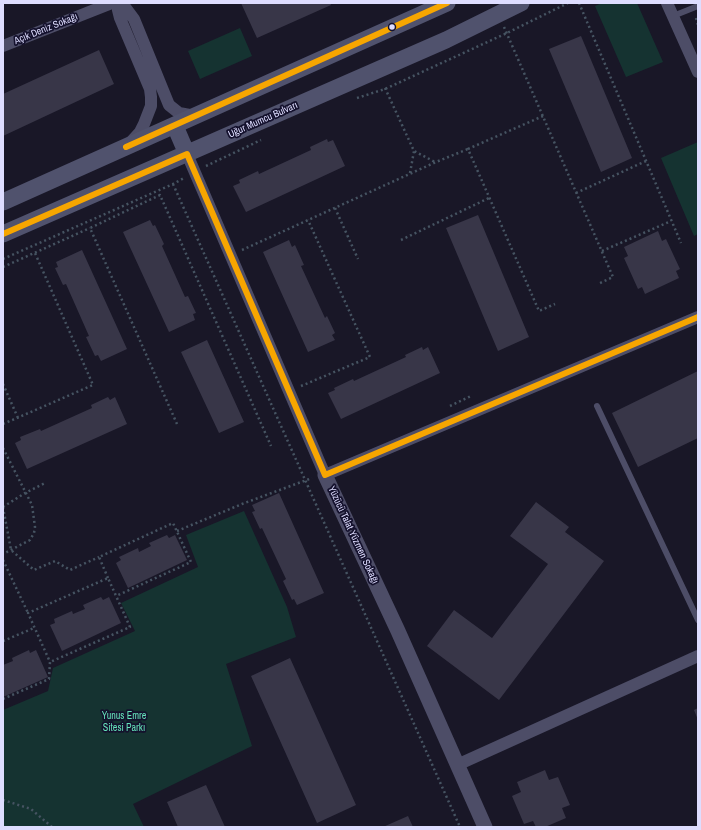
<!DOCTYPE html>
<html>
<head>
<meta charset="utf-8">
<style>
  body { margin:0 }
  #map { position:relative; width:701px; height:830px; overflow:hidden; background:#191727; font-family:"Archivo Narrow",sans-serif }
  canvas { display:block }
  .frame { position:absolute; inset:0; border:4px solid #deddff; pointer-events:none }
</style>
</head>
<body>
<div id="map">
<canvas width="701" height="830"></canvas>
<div class="frame"></div>
</div>
<script>
const ctx = document.querySelector('canvas').getContext('2d');
ctx.lineJoin = 'round';
function fillPath(path, color) {
  ctx.fillStyle = color;
  ctx.fill(path, 'evenodd');
}
function toPath(rows) {
  const path = new Path2D();
  for (const r of rows) {
    path.moveTo(r[0], r[1]);
    for (let i = 2; i < r.length; i += 2) path.lineTo(r[i], r[i + 1]);
  }
  return path;
}
function stroke(path, color, width, dash) {
  ctx.strokeStyle = color;
  ctx.lineWidth = width;
  ctx.lineCap = dash ? 'butt' : 'round';
  ctx.setLineDash(dash || []);
  ctx.stroke(path);
}
function label(font, color, halo, rows, align = 'center') {
  ctx.font = font + ' "Archivo Narrow",sans-serif';
  ctx.lineWidth = 3.5;
  ctx.setLineDash([]);
  ctx.textBaseline = 'middle';
  ctx.strokeStyle = halo;
  ctx.fillStyle = color;
  for (const [text, x, y, turn = 0] of rows) {
    ctx.save();
    ctx.translate(x, y);
    ctx.rotate((+turn || 0) * Math.PI / 180);
    ctx.textAlign = isNaN(turn) ? turn : align;
    if (halo) ctx.strokeText(text, 0, 0);
    ctx.fillText(text, 0, 0);
    ctx.restore();
  }
}
fillPath(toPath([
  [602,3,637,3,663,62,626,77,595,6],
  [240,28,252,56,200,79,188,51],
  [698,142,698,234,694,236,661,158],
  [244,511,287,607,296,637,226,664,252,746,133,804,144,827,3,827,3,710,48,691,53,668,135,631,121,603,198,567,186,535]
]), '#153331');
fillPath(toPath([
  [241,3,330,3,331,5,257,38],
  [581,36,632,158,601,172,549,49],
  [99,50,114,84,3,136,3,94],
  [327,139,328,142,333,140,345,166,246,212,233,186,240,183,239,180,258,171,259,174,311,150,310,147],
  [478,215,529,337,498,351,446,228],
  [150,220,153,226,155,225,164,244,162,246,185,297,188,296,196,313,193,314,195,320,169,332,123,232],
  [658,231,662,241,666,239,680,269,676,271,679,278,645,294,642,287,638,289,624,258,628,256,624,247],
  [289,240,292,247,295,245,304,265,301,266,325,318,327,316,335,333,332,335,335,340,308,352,263,252],
  [82,250,127,349,101,361,98,355,95,356,86,337,89,336,66,284,63,285,55,268,58,267,56,262],
  [207,340,244,422,219,433,181,352],
  [422,347,423,350,428,347,440,373,341,419,328,393,335,390,334,388,353,379,354,381,406,357,405,355],
  [698,371,698,438,638,467,612,413],
  [108,397,110,400,115,397,127,424,27,469,15,443,21,440,20,437,40,429,41,431,92,408,91,405],
  [279,493,324,593,297,605,294,599,292,600,283,581,286,579,262,528,260,529,252,512,255,511,252,505],
  [536,502,569,527,565,532,604,561,499,700,427,646,454,610,492,638,548,564,510,536],
  [167,535,169,538,175,535,187,560,128,588,116,563,121,560,119,557,138,548,139,552,151,546,149,543],
  [101,597,103,600,109,597,121,623,62,651,50,625,55,623,54,619,72,611,73,614,85,609,83,605],
  [29,650,30,653,36,650,48,677,3,697,3,665,13,661,12,658],
  [290,658,356,805,317,823,251,676],
  [698,708,698,720,694,710],
  [545,770,549,780,558,777,570,805,562,808,566,818,545,827,536,827,533,821,524,824,512,796,521,792,517,782],
  [206,785,225,827,178,827,167,802],
  [408,816,413,827,383,827]
]), '#383648');
stroke(toPath([
  [579,3,681,243],
  [696,18,698,25],
  [504,27,613,277,598,284],
  [385,88,414,151,435,162],
  [357,98,385,89,507,33,568,3],
  [543,116,468,149,539,311,555,304],
  [206,166,261,140],
  [410,173,414,151],
  [173,184,460,827],
  [576,193,646,161],
  [335,208,358,259],
  [401,240,489,198],
  [242,250,436,162,468,149],
  [602,251,671,221],
  [3,259,173,184,184,178],
  [3,267,90,228],
  [3,384,18,418],
  [301,386,370,357,308,220],
  [450,406,471,396],
  [3,424,93,385,35,253],
  [177,424,90,228,160,195,271,446],
  [3,448,32,505,35,527,34,533,30,540,3,554],
  [3,507,11,550,34,570,55,561,70,570,99,557],
  [3,507,25,493,45,483],
  [177,531,242,504,312,478],
  [3,560,28,613],
  [108,578,99,557,173,523,191,562,116,596],
  [3,641,34,628],
  [3,699,49,679,50,662,28,613,108,578,130,627,50,662],
  [3,800,31,809,52,827]
]), '#465462', 2.5, [2, 3]);
stroke(toPath([
  [673,16,698,6],
  [597,406,698,620]
]), '#4d4d67', 6);
stroke(toPath([
  [118,3,118,10,120,18,150,89,151,97,151,106,144,124,140,132,130,143],
  [122,3,134,19,169,105,179,113,195,116],
  [667,3,698,72],
  [3,46,112,3],
  [187,154,325,475,698,317],
  [457,765,698,656]
]), '#4d4d67', 12);
stroke(toPath([
  [325,475,398,631,485,827]
]), '#4d4d67', 15);
stroke(toPath([
  [175,126,187,154],
  [3,202,447,3],
  [3,234,446,40,521,3]
]), '#50526d', 17);
stroke(toPath([
  [126,147,447,3],
  [3,234,187,154,325,475,698,317]
]), '#f7a600', 6);
for (const [x, y, r, color] of [
  [392,27,3.5,"#deddff"]
]) {
  const dot = new Path2D();
  dot.arc(x, y, r, 0, 2 * Math.PI);
  ctx.fillStyle = color;
  ctx.fill(dot);
  stroke(dot, '#14112d', 1.5);
}
label('10px', '#deddff', '#14112d', [
  ["Açık Deniz Sokağı",46,29,-22],
  ["Uğur Mumcu Bulvarı",263,120,-24],
  ["Yüzücü Talat Yüzmen Sokağı",353,535,65]
]);
label('10px', '#65e3ba', '#14112d', [
  ["Yunus Emre",124,716],
  ["Sitesi Parkı",124,728]
]);
</script>
</body>
</html>
